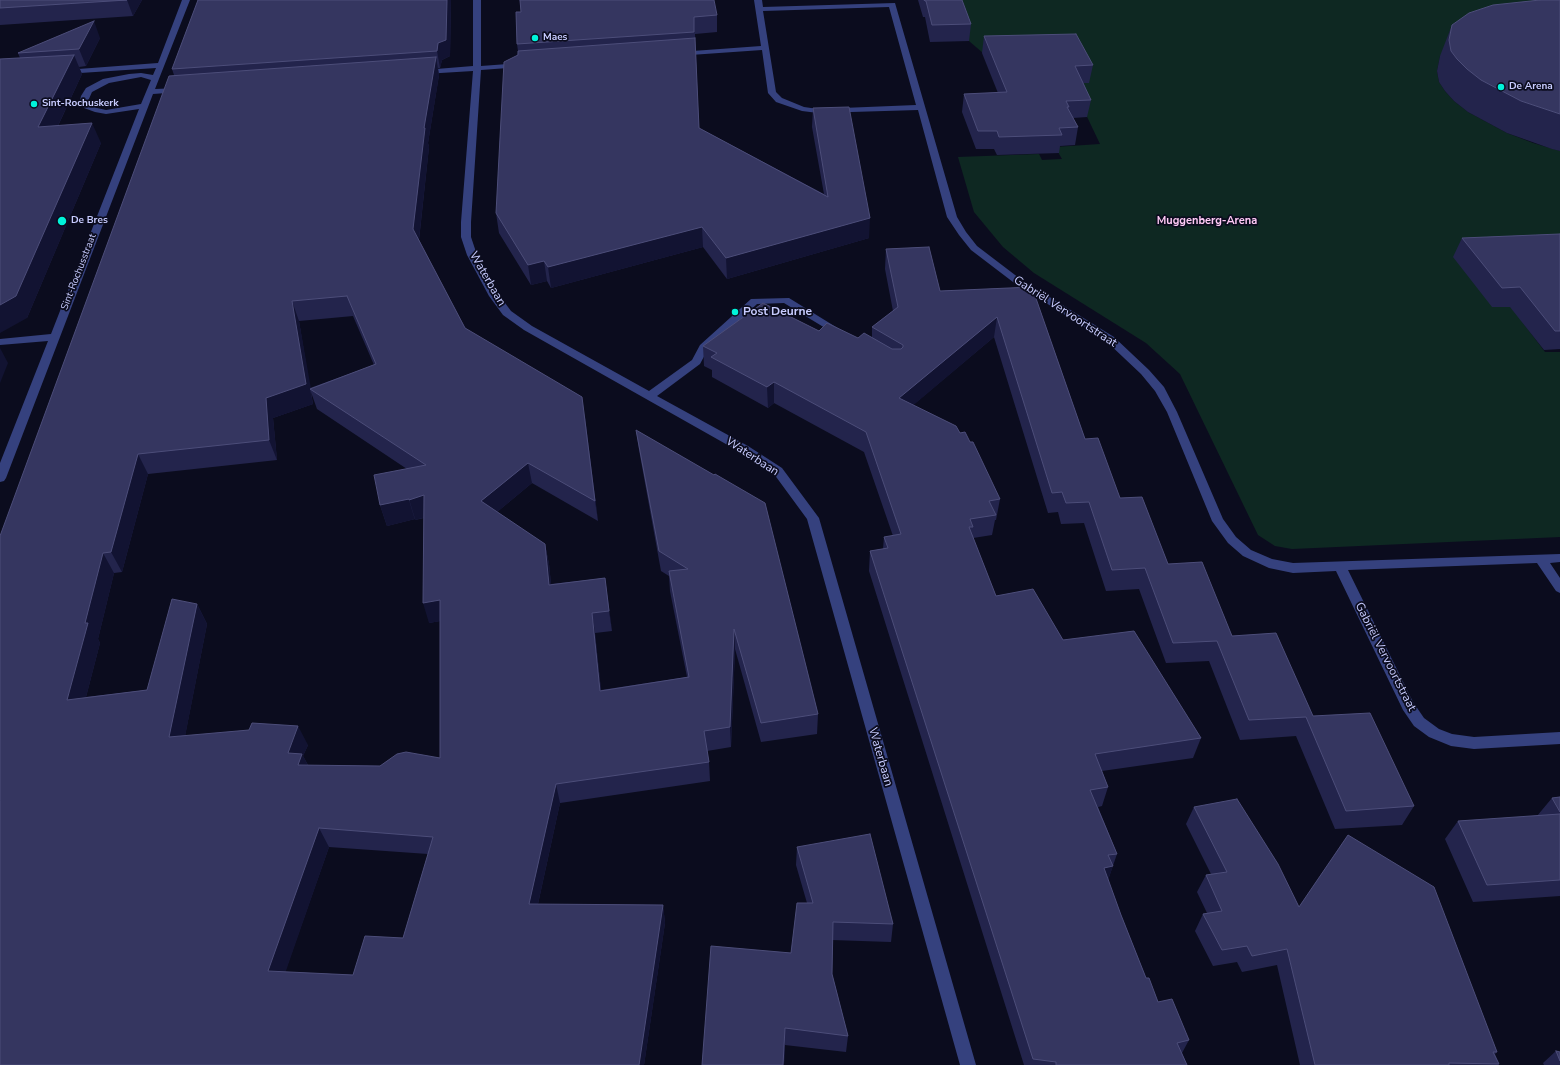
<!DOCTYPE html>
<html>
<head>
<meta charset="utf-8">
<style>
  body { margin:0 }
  canvas { display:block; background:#0b0c1e }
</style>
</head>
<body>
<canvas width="1560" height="1065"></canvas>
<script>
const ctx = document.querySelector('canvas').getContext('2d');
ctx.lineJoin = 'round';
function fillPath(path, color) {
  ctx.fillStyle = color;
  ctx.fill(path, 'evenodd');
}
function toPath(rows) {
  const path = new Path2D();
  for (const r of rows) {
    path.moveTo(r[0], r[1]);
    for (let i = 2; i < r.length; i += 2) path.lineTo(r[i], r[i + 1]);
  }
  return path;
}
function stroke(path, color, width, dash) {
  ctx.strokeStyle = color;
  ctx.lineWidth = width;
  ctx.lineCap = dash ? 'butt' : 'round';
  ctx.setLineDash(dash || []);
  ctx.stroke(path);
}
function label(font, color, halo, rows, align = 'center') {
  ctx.font = font + ' "Nunito Sans",sans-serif';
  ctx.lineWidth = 3.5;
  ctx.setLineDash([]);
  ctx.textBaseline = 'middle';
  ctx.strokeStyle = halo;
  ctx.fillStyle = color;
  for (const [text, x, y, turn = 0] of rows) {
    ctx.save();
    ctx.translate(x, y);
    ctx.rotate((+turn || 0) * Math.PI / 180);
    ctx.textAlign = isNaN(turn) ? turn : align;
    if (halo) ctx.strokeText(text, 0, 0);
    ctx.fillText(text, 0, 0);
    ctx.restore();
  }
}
fillPath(toPath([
  [955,0,1560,0,1448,49,1440,56,1437,71,1439,82,1445,91,1454,101,1468,112,1507,133,1533,143,1560,151,1560,252,1514,306,1523,323,1545,352,1560,352,1560,537,1292,549,1275,546,1258,535,1180,374,1146,343,1034,273,1003,247,974,212,958,157,1039,154,1042,160,1062,159,1055,147,1100,144,1071,83,1088,83,983,53,969,41]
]), '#0e2822');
fillPath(toPath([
  [182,0,190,0,155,89,180,88,184,90,180,92,153,94,6,478,4,481,0,482,0,463,48,341,0,345,0,339,51,334,139,109,106,114,95,112,84,108,80,101,81,96,86,88,103,79,129,74,141,73,153,75,156,68,65,74,61,72,65,70,158,63,182,0],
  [141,77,151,80,141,104,106,110,97,108,90,104,88,101,92,92,109,83,141,77],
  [473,0,481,0,481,66,521,63,525,65,521,67,481,70,471,222,471,237,477,255,499,295,511,311,532,326,649,391,692,360,700,345,751,299,789,298,844,332,843,334,835,334,784,303,757,304,708,349,700,364,657,396,748,446,782,468,819,518,976,1065,960,1065,807,519,774,474,740,452,524,330,503,315,489,296,467,255,461,237,461,222,473,71,424,74,420,72,424,70,473,66,473,0],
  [754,0,762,0,763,7,895,3,957,217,966,232,977,246,1019,278,1114,337,1149,370,1164,387,1177,412,1223,519,1236,537,1251,550,1272,559,1293,563,1560,554,1560,562,1550,563,1560,578,1560,593,1556,591,1537,563,1348,570,1413,702,1424,718,1439,729,1452,734,1474,737,1560,732,1560,744,1474,749,1451,746,1429,737,1414,726,1403,710,1336,571,1293,573,1269,568,1243,556,1228,543,1212,521,1167,412,1155,391,1141,374,1106,341,1013,282,971,250,959,235,947,217,918,110,818,113,802,111,776,102,768,93,762,50,676,56,675,54,679,52,761,46,754,0],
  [889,7,916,105,818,109,804,107,782,98,776,92,763,11,889,7]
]), '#35417e');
fillPath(toPath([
  [0,0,142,0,133,16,0,25],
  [198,0,451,0,450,56,442,60,440,68,438,68,439,75,428,143,429,147,419,240,465,328,585,417,598,521,532,483,497,512,545,544,549,564,551,584,605,578,612,631,595,633,601,690,687,677,670,591,669,576,661,571,639,450,636,430,818,714,817,734,761,742,735,649,731,747,707,751,709,762,710,781,560,803,538,904,663,905,665,923,644,1065,0,1065,174,75,172,69],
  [353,316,374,365,310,388,299,321],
  [311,392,317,409,407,469,380,505,387,526,415,519,415,520,424,518,429,623,440,621,440,758,380,766,308,765,303,756,308,745,185,736,207,624,197,604,147,690,86,697,100,643,98,639,114,573,122,572,148,474,277,460,273,418,313,404],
  [329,847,428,854,403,938,353,975,285,972],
  [918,0,962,0,971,24,969,41,930,42,925,17,923,17],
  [1560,0,1560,151,1552,149,1507,133,1468,112,1454,101,1445,91,1439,82,1437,71,1440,56,1452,25],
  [516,12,717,15,717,32,695,34,699,128,824,194,812,127,813,108,869,238,727,279,703,247,551,288,547,281,531,285,499,233,496,213,518,51,517,44],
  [984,36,1093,65,1089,83,1083,83,1091,100,1087,117,1073,118,1078,127,1075,145,1060,146,1059,153,997,155,994,149,976,149,962,112,964,94,998,93,982,53],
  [100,38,86,66,79,67,82,74,58,126,101,143,27,318,20,58,18,53],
  [1560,234,1560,349,1544,350,1510,307,1492,307,1453,257,1462,238],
  [886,249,940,291,1032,287,1085,439,1120,498,1168,564,1232,636,1313,716,1414,806,1402,825,1335,829,1296,736,1240,740,1209,661,1166,663,1139,589,1106,591,1084,523,1061,524,1058,512,1048,513,994,337,913,405,960,433,970,442,1000,499,996,520,995,520,992,535,973,538,996,596,1063,640,1201,738,1193,758,1102,771,1108,787,1102,806,1098,807,1117,854,1108,880,1121,915,1146,978,1158,1002,1189,1040,1182,1053,1187,1065,1024,1065,869,571,870,551,883,549,884,537,893,536,864,452,774,403,768,408,712,377,712,370,704,366,703,346,819,331,858,338,872,337,872,327,893,311,885,269],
  [1560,797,1560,896,1473,902,1445,839,1458,821,1537,816,1552,798],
  [1194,807,1299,907,1497,1052,1495,1054,1499,1064,1498,1065,1300,1065,1277,965,1242,972,1237,962,1213,966,1195,931,1203,914,1207,913,1197,892,1206,875,1211,874,1186,824],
  [797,847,893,924,891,942,832,940,832,974,848,1036,846,1052,785,1045,784,1065,702,1065,791,953,807,903,796,865],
  [1556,1051,1560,1052,1560,1065,1544,1065,1543,1063]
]), '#23244c');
fillPath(toPath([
  [127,0,142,0,133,16],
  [447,0,451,0,450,56,442,60,440,68,437,51],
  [94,21,100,38,86,66,79,49],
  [74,55,82,74,48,147,38,127],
  [436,57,439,75,428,143,429,147,418,248,413,229,424,128],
  [92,123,101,143,27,318,0,333,0,305],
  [870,218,869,238,727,279,726,258],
  [702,227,703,247,551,288,548,267],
  [544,261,547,281,531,285,528,265],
  [292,301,299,321,311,389,310,389,313,404,273,418,277,460,269,440,266,398],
  [997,317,994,337,897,419,899,398],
  [0,348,8,363,0,383],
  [774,382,774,403,768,408,767,387],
  [582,397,585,417,598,521,595,501],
  [138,454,148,474,122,572,111,552],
  [528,463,532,483,485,522,481,501],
  [424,495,430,516,415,520,409,500],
  [409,499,415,519,387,526,380,505],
  [545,544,549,564,553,605,549,585],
  [103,553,114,573,98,639,100,643,80,720,67,700,85,623],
  [605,578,608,599,612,631,609,611],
  [440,600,446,620,429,623,423,603],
  [197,604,207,624,181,757,169,737],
  [592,613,595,633,603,710,600,691],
  [734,629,735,649,731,747,730,727],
  [298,726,308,745,303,756,312,773,297,772,288,753],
  [556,784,560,803,534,922,529,904],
  [319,828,329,847,280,988,268,971],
  [1113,866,1106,885,1104,868],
  [663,905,665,923,644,1065,639,1065],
  [785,1028,785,1045,784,1065,783,1065]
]), '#121332');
const building = toPath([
  [0,0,127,0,0,8,0,0],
  [198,0,447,0,446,40,438,43,437,51,172,69,198,0],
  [520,0,714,0,717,15,694,17,694,32,517,44,516,12,521,12,520,0],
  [924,0,962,0,971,24,932,25,926,1,925,1,924,0],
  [1540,0,1560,0,1560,114,1521,101,1481,80,1467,69,1457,59,1451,51,1449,40,1452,25,1469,13,1493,5,1540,0],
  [94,21,79,49,18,53,94,21],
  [1076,34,1093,65,1075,66,1091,100,1066,101,1069,107,1067,107,1078,127,1059,128,1062,135,999,137,997,131,978,131,964,94,1007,92,984,36,1076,34],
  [695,38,699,128,828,197,813,108,849,107,870,218,726,258,702,227,548,267,544,261,528,265,496,213,504,62,518,55,518,51,695,38],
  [74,55,38,127,92,123,16,296,0,305,0,59,74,55],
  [436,57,424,128,425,128,413,229,465,328,582,397,595,501,528,463,481,501,545,544,549,585,605,578,609,611,592,613,600,691,689,677,669,571,688,569,659,551,636,430,714,475,715,474,765,503,818,714,761,723,734,629,730,727,704,731,709,762,556,784,529,904,663,905,639,1065,0,1065,0,536,169,76,436,57],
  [347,296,376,364,310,389,426,465,374,475,380,505,409,499,409,500,424,495,423,603,440,600,440,758,406,752,397,754,380,766,298,765,302,754,288,753,298,726,252,723,249,730,169,737,197,604,172,599,147,690,67,700,88,623,85,623,103,553,111,552,138,454,269,440,266,398,306,384,292,301,347,296],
  [319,828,433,837,403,938,365,936,353,975,268,971,319,828],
  [1560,234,1560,331,1555,331,1520,287,1502,288,1462,238,1560,234],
  [929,247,940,291,1032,287,1085,439,1098,438,1120,498,1142,497,1168,564,1202,562,1232,636,1276,633,1313,716,1370,713,1414,806,1346,811,1306,717,1249,720,1217,641,1173,643,1145,568,1112,570,1089,502,1066,503,1062,492,1052,493,997,317,899,398,956,426,960,433,965,432,970,442,973,442,1000,499,989,501,996,515,970,519,973,527,969,527,996,596,1033,589,1063,640,1134,631,1201,738,1095,754,1108,787,1090,790,1117,854,1108,855,1113,866,1104,868,1121,915,1146,978,1149,978,1158,1002,1172,999,1189,1040,1177,1043,1187,1065,1056,1065,1056,1062,1033,1059,870,551,888,548,884,537,901,534,866,432,774,382,767,387,711,357,717,353,703,346,763,303,819,331,827,323,858,338,864,333,892,349,901,349,903,347,903,345,872,327,898,307,886,249,929,247],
  [1560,797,1560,812,1552,798,1560,797],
  [1237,799,1278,864,1299,907,1348,835,1434,887,1497,1052,1493,1052,1499,1064,1449,1063,1449,1065,1315,1065,1287,949,1252,956,1247,946,1222,950,1203,914,1222,911,1206,875,1227,872,1194,807,1237,799],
  [1560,814,1560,880,1487,885,1458,821,1560,814],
  [870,834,893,924,833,922,832,974,848,1036,785,1028,783,1065,702,1065,711,946,791,953,797,903,813,903,797,847,870,834],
  [1556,1051,1560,1052,1560,1061,1556,1051]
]);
fillPath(building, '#353660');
stroke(building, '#4c4d79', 1);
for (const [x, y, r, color] of [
  [535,38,4,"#00f3da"],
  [1501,87,4,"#00f3da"],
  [34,104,4,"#00f3da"],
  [62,221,5,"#00f3da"],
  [735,312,4,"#00f3da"]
]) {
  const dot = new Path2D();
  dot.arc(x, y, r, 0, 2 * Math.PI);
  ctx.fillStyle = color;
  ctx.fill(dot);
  stroke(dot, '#0b0c1e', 1.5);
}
label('bold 10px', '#c8ccff', '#0b0c1e', [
  ["Maes",543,38],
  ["De Arena",1509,87],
  ["Sint-Rochuskerk",42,104],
  ["De Bres",71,221]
], 'left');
label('10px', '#c8ccff', '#0b0c1e', [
  ["Sint-Rochusstraat",79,272,-69]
]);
label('bold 11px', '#ffcaf6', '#0b0c1e', [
  ["Muggenberg-Arena",1207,221]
]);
label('12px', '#c8ccff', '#0b0c1e', [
  ["Waterbaan",487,279,60],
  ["Gabriël Vervoortstraat",1065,312,33],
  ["Waterbaan",752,457,33],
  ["Gabriël Vervoortstraat",1385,657,63],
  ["Waterbaan",880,757,74]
]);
label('bold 12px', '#c8ccff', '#0b0c1e', [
  ["Post Deurne",743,312]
], 'left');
</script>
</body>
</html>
